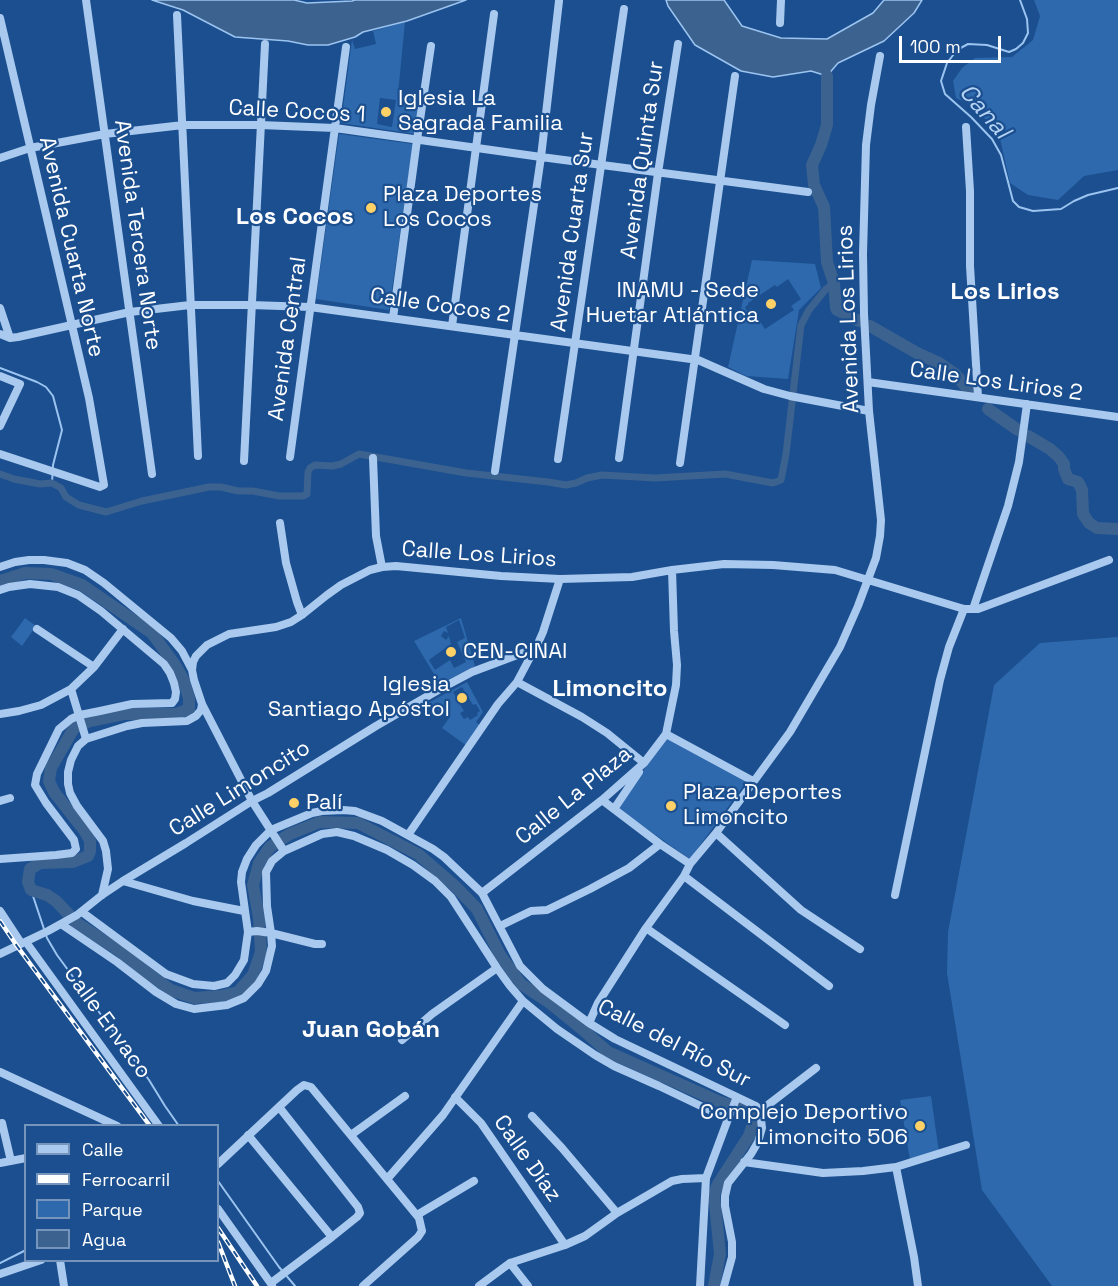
<!DOCTYPE html>
<html>
<head>
<meta charset="utf-8">
<style>
  body { margin:0 }
  #map { position:relative; width:1118px; height:1286px; overflow:hidden; background:#1b4f8f; font-family:"Space Grotesk",sans-serif }
  canvas { display:block }
  .legend { position:absolute; left:24px; top:1124px; width:195px; height:138px; box-sizing:border-box; background:#1b4f8f; border:2px solid #7695bc; margin:0; padding:8px 10px; list-style:none; font-size:18px; color:#fff }
  .legend li { display:flex; align-items:center; gap:12px; height:30px }
  .legend b { width:30px; border:2px solid #7695bc }
  .scale { position:absolute; left:899px; top:36px; width:102px; height:27px; box-sizing:border-box; border:3px solid #fff; border-top:0; padding-left:8px; font-size:18px; line-height:21px; white-space:nowrap; color:#fff; -webkit-text-stroke:4px #1b4f8f; paint-order:stroke }
</style>
</head>
<body>
<div id="map">
<canvas width="1118" height="1286"></canvas>
<ul class="legend">
<li><b style="height:8px;background:#a9c9ee"></b>Calle</li>
<li><b style="height:8px;background:#fff"></b>Ferrocarril</li>
<li><b style="height:16px;background:#2e69ad"></b>Parque</li>
<li><b style="height:16px;background:#3c6290"></b>Agua</li>
</ul>
<div class="scale">100 m</div>
</div>
<script>
const ctx = document.querySelector('canvas').getContext('2d');
ctx.lineJoin = 'round';
function fillPath(path, color) {
  ctx.fillStyle = color;
  ctx.fill(path, 'evenodd');
}
function toPath(rows) {
  const path = new Path2D();
  for (const r of rows) {
    path.moveTo(r[0], r[1]);
    for (let i = 2; i < r.length; i += 2) path.lineTo(r[i], r[i + 1]);
  }
  return path;
}
function stroke(path, color, width, dash) {
  ctx.strokeStyle = color;
  ctx.lineWidth = width;
  ctx.lineCap = dash ? 'butt' : 'round';
  ctx.setLineDash(dash || []);
  ctx.stroke(path);
}
function label(font, color, halo, rows, align = 'center') {
  ctx.font = font + ' "Space Grotesk",sans-serif';
  ctx.lineWidth = 4.5;
  ctx.setLineDash([]);
  ctx.textBaseline = 'middle';
  ctx.strokeStyle = halo;
  ctx.fillStyle = color;
  for (const [text, x, y, turn = 0] of rows) {
    ctx.save();
    ctx.translate(x, y);
    ctx.rotate((+turn || 0) * Math.PI / 180);
    ctx.textAlign = isNaN(turn) ? turn : align;
    if (halo) ctx.strokeText(text, 0, 0);
    ctx.fillText(text, 0, 0);
    ctx.restore();
  }
}
fillPath(toPath([
  [1034,0,1118,0,1118,170,1084,176,1058,200,1028,195,1010,183,999,134,973,106,956,98,953,81,962,68,975,58,1012,57,1033,40,1040,16],
  [405,22,398,94,421,96,415,134,341,123,352,40,355,49,376,44,373,31],
  [380,98,396,100,392,127,377,124],
  [339,134,413,144,389,310,316,299],
  [752,260,815,264,821,288,799,310,788,379,746,376,728,367],
  [788,279,801,299,791,306,794,310,765,329,751,308,747,311,745,307,748,305,748,303,775,285,777,287],
  [25,618,36,626,22,646,11,637],
  [461,618,475,666,440,684,414,641],
  [459,620,465,638,457,642,466,662,454,668,450,660,435,670,429,660,451,644,449,636,446,640,441,636,444,631,448,633,446,627],
  [1118,637,1118,1286,1052,1286,982,1190,947,973,948,932,994,685,1040,643],
  [467,682,483,712,476,722,481,726,467,746,442,728,449,718,428,703],
  [462,687,473,705,476,704,480,711,477,713,478,715,470,720,468,717,464,719,460,713,464,711,453,692],
  [666,738,747,781,690,859,617,808],
  [931,1096,939,1152,910,1160,900,1100]
]), '#2e69ad');
const water = toPath([
  [152,0,294,0,307,3,352,1,355,0,466,0,407,21,363,32,355,37,328,45,308,45,288,41,235,37,183,10,152,0],
  [666,0,724,0,742,26,781,38,827,39,873,13,884,0,922,0,914,13,884,41,838,63,827,76,811,71,773,77,741,71,695,45,668,6,666,0]
]);
fillPath(water, '#3c6290');
stroke(water, '#9cc4f0', 1.5);
stroke(toPath([
  [1020,0,1027,19,1028,33,1023,43,1016,49,1009,52,987,45,968,44,957,50,947,63,941,81,945,94,971,117,992,139,1001,155,1013,201,1019,207,1033,211,1061,209,1074,201,1088,195,1118,188],
  [0,368,37,382,46,387,53,396,62,430,53,465,52,483],
  [31,890,47,938,57,955,149,1080,165,1106,179,1126],
  [218,1181,279,1267,295,1286],
  [0,1263,26,1250]
]), '#9cc4f0', 2);
stroke(toPath([
  [0,474,14,479,40,484,52,483,61,488,66,497,79,505,106,512,142,501,209,487,221,487,238,491,253,491,279,496,303,496,307,494,308,472,310,468,315,465,332,466,341,464,359,454,466,473,548,482,566,485,576,483,587,478,602,475,655,478,725,474,773,483,781,480,786,454,801,325,809,310,826,289,834,283]
]), '#3c6290', 7);
stroke(toPath([
  [827,76,827,125,821,145,812,165,814,185,824,207,827,262,834,283,836,308,837,310,859,321],
  [870,326,917,353,939,363,955,374,968,389],
  [988,409,1018,430],
  [1028,436,1050,449,1059,457,1064,464,1064,469,1068,479,1078,482,1082,490,1083,514,1089,523,1097,528,1118,529],
  [0,581,25,573,51,574,82,585,152,633,175,665,183,679,189,698,189,709,176,714,124,714,90,721,74,728,51,768,49,781,54,792,84,830,90,841,90,851,88,856,73,862,40,863,30,869,28,882,31,890,47,895,56,901,77,923,121,952,147,973,171,990,194,998,221,996,238,992,253,975,261,952,259,918,253,885,259,863,270,847,290,834,320,822,358,823,418,854,455,886,477,909,500,955,521,984,550,1003,582,1029,608,1052,720,1102,747,1110,754,1121,749,1136,718,1184,714,1194,720,1254,714,1286]
]), '#3c6290', 12);
stroke(toPath([
  [86,0,152,474],
  [177,15,198,456],
  [0,18,89,398,104,485,100,487,0,454],
  [780,23,781,0],
  [966,127,970,191,970,266,978,397],
  [0,158,30,148,105,134,183,125,260,125,335,128,541,157,808,192],
  [0,308,10,338],
  [393,318,417,140,431,46],
  [452,326,494,14],
  [0,334,10,338,18,337,130,312,190,305,251,305,310,307,698,360,764,389,790,396,869,411],
  [0,376,20,384,0,426],
  [868,382,1118,417],
  [290,457,346,47],
  [373,458,376,536,382,567],
  [619,458,658,173,678,44],
  [558,459,624,9],
  [244,461,265,44],
  [680,463,735,76],
  [495,471,541,157,559,1],
  [280,523,286,563,297,602,302,615],
  [0,567,15,562,29,560,44,560,67,563,85,570,104,583,171,638,182,651,192,670],
  [0,590,9,587,30,584,58,587,78,595,101,611,164,664,170,673,174,683,176,692,175,699,172,703,132,704,100,711,80,715,71,719,59,729,37,774,35,785,46,803,74,840,76,849,72,853,56,855,0,859],
  [973,609,1008,506,1019,462,1027,404],
  [37,629,94,667],
  [517,682,582,717,607,733,644,763],
  [71,689,86,739],
  [0,714,19,711,41,705,71,689,94,667,123,629],
  [666,734,753,781],
  [602,800,660,844,690,864],
  [0,801,10,798],
  [614,809,639,772],
  [716,833,801,910,860,949],
  [408,835,498,704,517,682,535,648],
  [284,851,252,801,202,704,194,680,192,670,193,662,196,656,207,645,229,634,276,627,291,622,302,615,327,595,341,585,370,570,382,567,396,566,501,576,560,579,632,577,672,570,724,564,773,565,835,570,964,609,978,609,1109,560],
  [684,876,829,986],
  [123,881,193,901,244,911],
  [482,893,602,800,644,763,666,734,676,685,677,665,674,631,672,570],
  [102,895,108,869,106,851,103,841,77,806,70,793,68,784,68,772,71,760,78,746,86,739,127,726,142,723,187,721,196,716,201,710,202,704],
  [895,895,940,680,949,647,964,609],
  [0,911,21,943],
  [82,912,166,974,193,984,214,986,227,983,235,975,244,960,248,932,241,882,242,872,247,859,256,845,271,830,312,813,322,811,343,810,355,811,382,821,433,849,444,857,482,893,520,966,543,989,589,1023,615,1039,756,1106,760,1111,762,1128,758,1142,751,1154,728,1183,725,1196,725,1206,732,1242,732,1257,724,1286],
  [61,924,117,962,156,992,176,1004,194,1009,227,1005,244,998,258,984,266,971,272,946,271,933,257,931,248,932],
  [500,926,531,911,547,910,590,889,629,868,660,844],
  [646,928,785,1025],
  [26,942,159,1126],
  [322,944,315,944,271,933,267,906,266,872,272,861,284,851,322,834,337,832,354,836,387,850,413,865,435,881,451,897,497,968,510,986,523,1001,557,1029,595,1055,614,1066,659,1086,728,1119],
  [0,954,48,931,77,915,102,895,123,881,186,843,252,801,268,793,376,726,440,689,472,672,536,648,543,632,560,579],
  [589,1023,598,1003,646,928,684,876,690,864,716,833,790,732,840,647,858,606,876,558,880,536,881,520,869,411,864,314,863,254,866,145,871,105,880,56],
  [402,1040,432,1014,497,968],
  [0,1072,117,1126],
  [455,1097,481,1123,565,1245],
  [760,1111,816,1068],
  [532,1116,562,1148,617,1213],
  [2,1123,11,1161],
  [248,1135,332,1237],
  [351,1135,405,1096],
  [744,1162,823,1173,863,1171,896,1167,966,1145],
  [0,1163,26,1158],
  [218,1164,297,1090,304,1085,311,1087,419,1218,422,1231,418,1237,363,1286],
  [896,1167,914,1257,918,1286],
  [388,1178,443,1115,523,1001],
  [218,1209,272,1285],
  [417,1215,474,1181],
  [60,1260,64,1286],
  [510,1263,528,1286],
  [0,1274,41,1260],
  [271,1283,332,1237,357,1217,360,1213,358,1207,279,1107],
  [479,1286,510,1263,565,1245,585,1236,617,1213,672,1181,682,1179,706,1178],
  [700,1286,706,1178,728,1119,737,1097]
]), '#a9c9ee', 8);
const rail = toPath([
  [0,921,17,946,150,1126],
  [218,1228,257,1286],
  [218,1242,235,1286]
]);
stroke(rail, '#fff', 4.5);
stroke(rail, '#1b4f8f', 2, [7]);
for (const [x, y, r, color] of [
  [386,112,6,"#ffd166"],
  [371,208,6,"#ffd166"],
  [771,304,6,"#ffd166"],
  [451,652,6,"#ffd166"],
  [462,698,6,"#ffd166"],
  [294,803,6,"#ffd166"],
  [671,806,6,"#ffd166"],
  [920,1126,6,"#ffd166"]
]) {
  const dot = new Path2D();
  dot.arc(x, y, r, 0, 2 * Math.PI);
  ctx.fillStyle = color;
  ctx.fill(dot);
  stroke(dot, '#1b4f8f', 2);
}
label('22px', '#fff', '#1b4f8f', [
  ["Iglesia La",398,99],
  ["Sagrada Familia",398,124],
  ["Plaza Deportes",383,195],
  ["Los Cocos",383,220],
  ["INAMU - Sede",759,291,"right"],
  ["Huetar Atlántica",759,316,"right"],
  ["CEN-CINAI",463,652],
  ["Iglesia",450,685,"right"],
  ["Santiago Apóstol",450,710,"right"],
  ["Plaza Deportes",683,793],
  ["Limoncito",683,818],
  ["Palí",306,803],
  ["Complejo Deportivo",908,1113,"right"],
  ["Limoncito 506",908,1138,"right"]
], 'left');
label('22px', '#fff', '#1b4f8f', [
  ["Calle Cocos 1",297,112,3],
  ["Avenida Quinta Sur",643,160,-82],
  ["Avenida Cuarta Sur",573,232,-82],
  ["Avenida Tercera Norte",137,235,82],
  ["Avenida Cuarta Norte",71,247,77],
  ["Calle Cocos 2",440,306,8],
  ["Avenida Los Lirios",849,319,-92],
  ["Avenida Central",288,339,-82],
  ["Calle Los Lirios 2",996,382,8],
  ["Calle Los Lirios",479,555,4],
  ["Calle Limoncito",240,789,-32],
  ["Calle La Plaza",574,796,-39],
  ["Calle Envaco",107,1023,54],
  ["Calle del Río Sur",674,1044,27],
  ["Calle Díaz",527,1159,55]
]);
label('italic 24px', '#b5d3f5', '#1b4f8f', [
  ["Canal",984,112,49]
]);
label('bold 24px', '#fff', '#1b4f8f', [
  ["Los Cocos",295,217],
  ["Los Lirios",1005,292],
  ["Limoncito",610,689],
  ["Juan Gobán",371,1030]
]);
</script>
</body>
</html>
